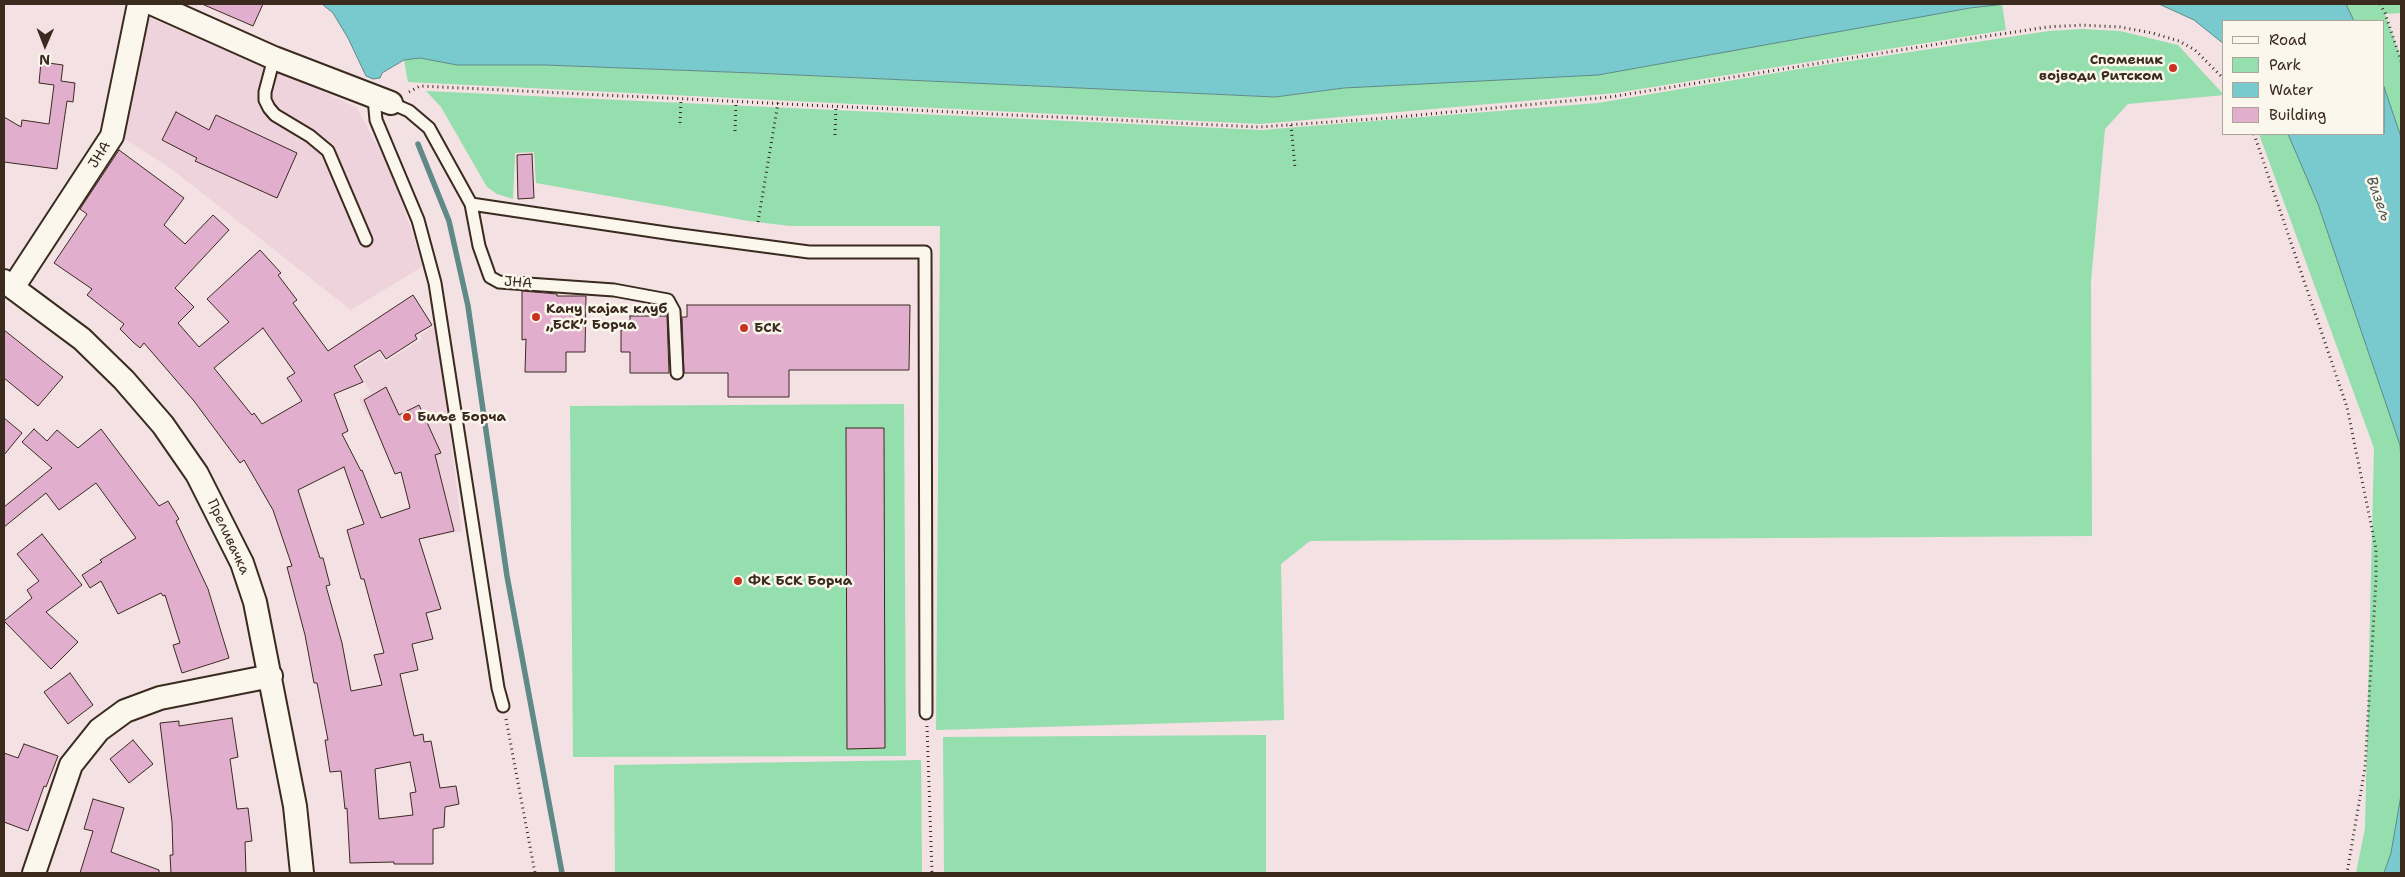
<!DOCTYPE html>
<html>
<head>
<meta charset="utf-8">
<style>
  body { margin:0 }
  #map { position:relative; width:2405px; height:877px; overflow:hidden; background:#f3e1e3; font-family:"Shantell Sans",sans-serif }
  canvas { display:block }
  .frame { position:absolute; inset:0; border:5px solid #3b2a1e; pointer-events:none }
  .legend { position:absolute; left:2222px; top:20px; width:162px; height:115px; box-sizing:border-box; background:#fbf7ec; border:1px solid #aea59a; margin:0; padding:6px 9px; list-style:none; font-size:15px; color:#3b2a1e }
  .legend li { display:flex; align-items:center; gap:10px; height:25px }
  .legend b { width:25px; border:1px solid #aea59a }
  .north { position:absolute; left:20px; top:20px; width:50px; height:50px; -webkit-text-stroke:4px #fbf7ec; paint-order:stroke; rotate:181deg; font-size:14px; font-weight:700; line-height:20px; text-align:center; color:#3b2a1e }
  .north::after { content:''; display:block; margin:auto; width:18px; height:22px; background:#3b2a1e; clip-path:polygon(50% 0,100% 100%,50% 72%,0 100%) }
</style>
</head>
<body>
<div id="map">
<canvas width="2405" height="877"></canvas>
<div class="frame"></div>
<ul class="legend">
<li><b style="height:6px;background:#fbf7ec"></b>Road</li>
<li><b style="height:14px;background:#95dead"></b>Park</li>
<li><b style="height:14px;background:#79cacf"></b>Water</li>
<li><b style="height:14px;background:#e1afcd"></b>Building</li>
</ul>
<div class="north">N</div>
</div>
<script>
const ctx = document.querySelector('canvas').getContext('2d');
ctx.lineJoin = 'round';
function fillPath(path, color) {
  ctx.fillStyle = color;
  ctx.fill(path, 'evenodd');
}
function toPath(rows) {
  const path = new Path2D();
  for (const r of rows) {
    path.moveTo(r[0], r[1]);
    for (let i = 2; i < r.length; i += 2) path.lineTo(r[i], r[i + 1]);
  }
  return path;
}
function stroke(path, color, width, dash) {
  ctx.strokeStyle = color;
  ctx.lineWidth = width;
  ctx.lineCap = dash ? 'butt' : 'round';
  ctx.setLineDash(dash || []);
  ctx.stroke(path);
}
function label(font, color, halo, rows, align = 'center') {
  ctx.font = font + ' "Shantell Sans",sans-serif';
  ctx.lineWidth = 5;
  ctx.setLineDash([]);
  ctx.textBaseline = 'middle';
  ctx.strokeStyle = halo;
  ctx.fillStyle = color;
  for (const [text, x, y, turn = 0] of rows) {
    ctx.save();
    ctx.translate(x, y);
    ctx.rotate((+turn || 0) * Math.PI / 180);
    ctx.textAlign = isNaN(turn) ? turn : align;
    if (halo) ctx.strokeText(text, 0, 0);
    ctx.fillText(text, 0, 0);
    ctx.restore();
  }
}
fillPath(toPath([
  [145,16,246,59,292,76,357,108,393,175,423,266,351,310,173,170,122,137],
  [437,325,462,531,418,539,401,472,395,474,375,427,359,400,371,393,356,368,379,353,386,362,422,339,420,335]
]), '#eed2dc');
fillPath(toPath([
  [1987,4,2005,4,2002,4,2006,30,1616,93,1260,124,408,82,404,60,420,58,457,65,545,65,754,73,1275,97,1987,6],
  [2159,4,2401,4,2401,13,2385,14,2401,58,2401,873,2356,873,2365,828,2374,448,2259,134,2384,134,2384,21,2224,21,2224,44,2194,20],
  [2082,29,2120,31,2178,45,2224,95,2128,104,2105,129,2091,281,2092,536,1310,541,1281,564,1284,720,936,730,940,226,790,226,749,221,536,183,534,152,515,153,513,199,497,194,487,187,441,107,426,91,1261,130,1598,103,1811,67,2049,31],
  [904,404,906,756,573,757,570,406],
  [1266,735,1266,873,944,873,943,737],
  [921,760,922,873,615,873,614,765]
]), '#95dead');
const water = toPath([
  [322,4,2005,4,1970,8,1598,75,1344,88,1275,97,754,73,545,65,457,65,420,58,404,60,382,73,380,78,373,79,366,76,348,38,333,13,322,4],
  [2159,4,2346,4,2354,21,2224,21,2224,44,2194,20,2159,4],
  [2384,87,2401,137,2401,459,2400,445,2318,204,2288,134,2384,134,2384,87],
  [2401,795,2401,873,2384,873,2391,853,2401,795]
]);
fillPath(water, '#79cacf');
stroke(water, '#608a88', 1);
stroke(toPath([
  [418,144,449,221,468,306,507,576,562,873]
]), '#608a88', 5.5);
const building = toPath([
  [202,4,263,4,253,26,202,4],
  [41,62,63,65,61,81,75,83,73,102,67,101,57,169,4,162,4,117,21,127,22,120,49,124,54,85,39,83,41,62],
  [176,112,209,130,216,115,297,153,277,198,195,161,197,158,162,140,176,112],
  [119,150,184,198,164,225,185,244,213,215,229,230,175,288,194,307,178,323,199,347,229,322,207,299,260,250,281,273,278,275,297,300,293,303,328,351,413,295,432,325,415,335,417,339,386,359,380,350,354,366,363,382,334,394,348,431,342,434,361,471,362,470,381,518,410,508,401,472,395,474,364,400,386,387,399,415,419,405,441,453,435,455,454,531,419,539,441,609,426,613,433,639,412,644,418,670,400,674,414,736,423,734,424,742,431,741,440,788,456,786,459,804,445,807,444,827,433,829,433,864,394,864,394,862,350,863,347,808,345,809,341,771,330,772,325,740,328,740,317,683,314,683,305,635,287,567,292,566,273,510,244,460,240,463,194,401,144,343,140,348,133,342,120,329,124,324,87,295,92,289,54,263,87,214,80,209,119,150],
  [263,328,295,373,287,378,302,401,262,424,254,413,252,415,214,368,263,328],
  [344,467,364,524,347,530,361,579,364,579,384,653,374,655,382,685,351,691,342,643,326,586,330,585,323,558,320,558,298,490,344,467],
  [410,762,416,792,410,793,413,815,379,819,375,769,410,762],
  [532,154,534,198,518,199,517,155,532,154],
  [522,291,557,294,557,296,586,296,585,352,566,352,566,372,525,372,526,339,522,340,522,291],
  [687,305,910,305,909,370,789,370,789,397,728,397,728,373,684,373,682,317,687,317,687,305],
  [630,316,667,316,669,373,630,373,630,352,621,352,621,330,630,330,630,316],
  [4,330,63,377,38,406,4,378,4,330],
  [4,418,22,433,4,455,4,418],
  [846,428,884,428,885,748,847,749,846,428],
  [34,429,47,441,57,430,78,448,101,429,159,506,168,501,179,519,176,521,208,589,229,658,182,673,173,645,180,643,165,595,163,596,161,593,118,614,101,581,90,588,82,575,102,562,100,560,136,538,96,483,59,510,46,493,4,527,4,507,52,468,22,442,34,429],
  [42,534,82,585,46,612,78,642,51,669,4,621,32,598,27,590,39,581,17,554,42,534],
  [70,673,93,705,68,724,44,692,70,673],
  [232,718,238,757,230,759,237,809,248,808,252,841,245,842,246,873,171,873,170,855,173,855,172,822,160,723,179,721,179,726,232,718],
  [133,740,153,764,129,783,110,759,133,740],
  [24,744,58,756,46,787,44,786,28,831,4,822,4,753,18,758,24,744],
  [93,799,124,808,111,852,159,870,159,873,80,873,93,831,84,829,93,799]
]);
fillPath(building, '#e1afcd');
stroke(building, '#3b2a1e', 1);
const lane = toPath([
  [274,58,265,92,265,100,269,108,275,115,310,136,328,151,366,240],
  [374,98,376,120,418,220,435,283,498,688,503,706],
  [391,103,409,111,429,128,471,204,479,246,490,277,499,282,614,290,668,300,674,311,677,373],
  [471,204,673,234,809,252,925,252,926,713]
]);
const street = toPath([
  [153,4,274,58,391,103],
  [4,281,82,339,124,380,163,425,197,474,242,563,255,602,295,806,302,873],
  [14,286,112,136,139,4],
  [34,873,71,765,99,730,125,711,160,698,271,676]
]);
stroke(lane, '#3b2a1e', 15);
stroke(street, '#3b2a1e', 26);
stroke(toPath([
  [2380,4,2385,13,2401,61],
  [409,92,420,86,1259,127,1387,118,1610,97,1981,37,2048,27,2082,25,2120,27,2152,33,2179,41,2195,50,2224,79],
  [680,123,681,99],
  [1291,125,1295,168],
  [735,131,736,102],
  [2254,134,2347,407,2376,549,2376,580,2365,768,2347,873],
  [835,135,836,106],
  [758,222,778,103],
  [506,719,535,873],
  [927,726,932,873]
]), '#3b2a1e', 3, [1, 4]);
stroke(lane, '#fbf7ec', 11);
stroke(street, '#fbf7ec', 22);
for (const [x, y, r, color] of [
  [2173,68,5,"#c8321e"],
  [536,317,5,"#c8321e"],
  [744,328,5,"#c8321e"],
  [407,417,5,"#c8321e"],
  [738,581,5,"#c8321e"]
]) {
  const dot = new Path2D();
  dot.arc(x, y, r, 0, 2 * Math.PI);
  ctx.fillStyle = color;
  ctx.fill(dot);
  stroke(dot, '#fbf7ec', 2);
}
label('bold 14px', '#3b2a1e', '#fbf7ec', [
  ["Споменик",2163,60,"right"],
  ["војводи Ритском",2163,76,"right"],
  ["Кану кајак клуб",546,309],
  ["„БСК” Борча",546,325],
  ["БСК",754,328],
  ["Биље Борча",417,417],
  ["ФК БСК Борча",748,581]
], 'left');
label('14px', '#3b2a1e', '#fbf7ec', [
  ["ЈНА",100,155,-58],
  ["ЈНА",518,283,5],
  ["Преливачка",228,537,65]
]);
label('italic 15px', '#4e5a53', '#fbf7ec', [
  ["Визељ",2378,199,70]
]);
</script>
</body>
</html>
